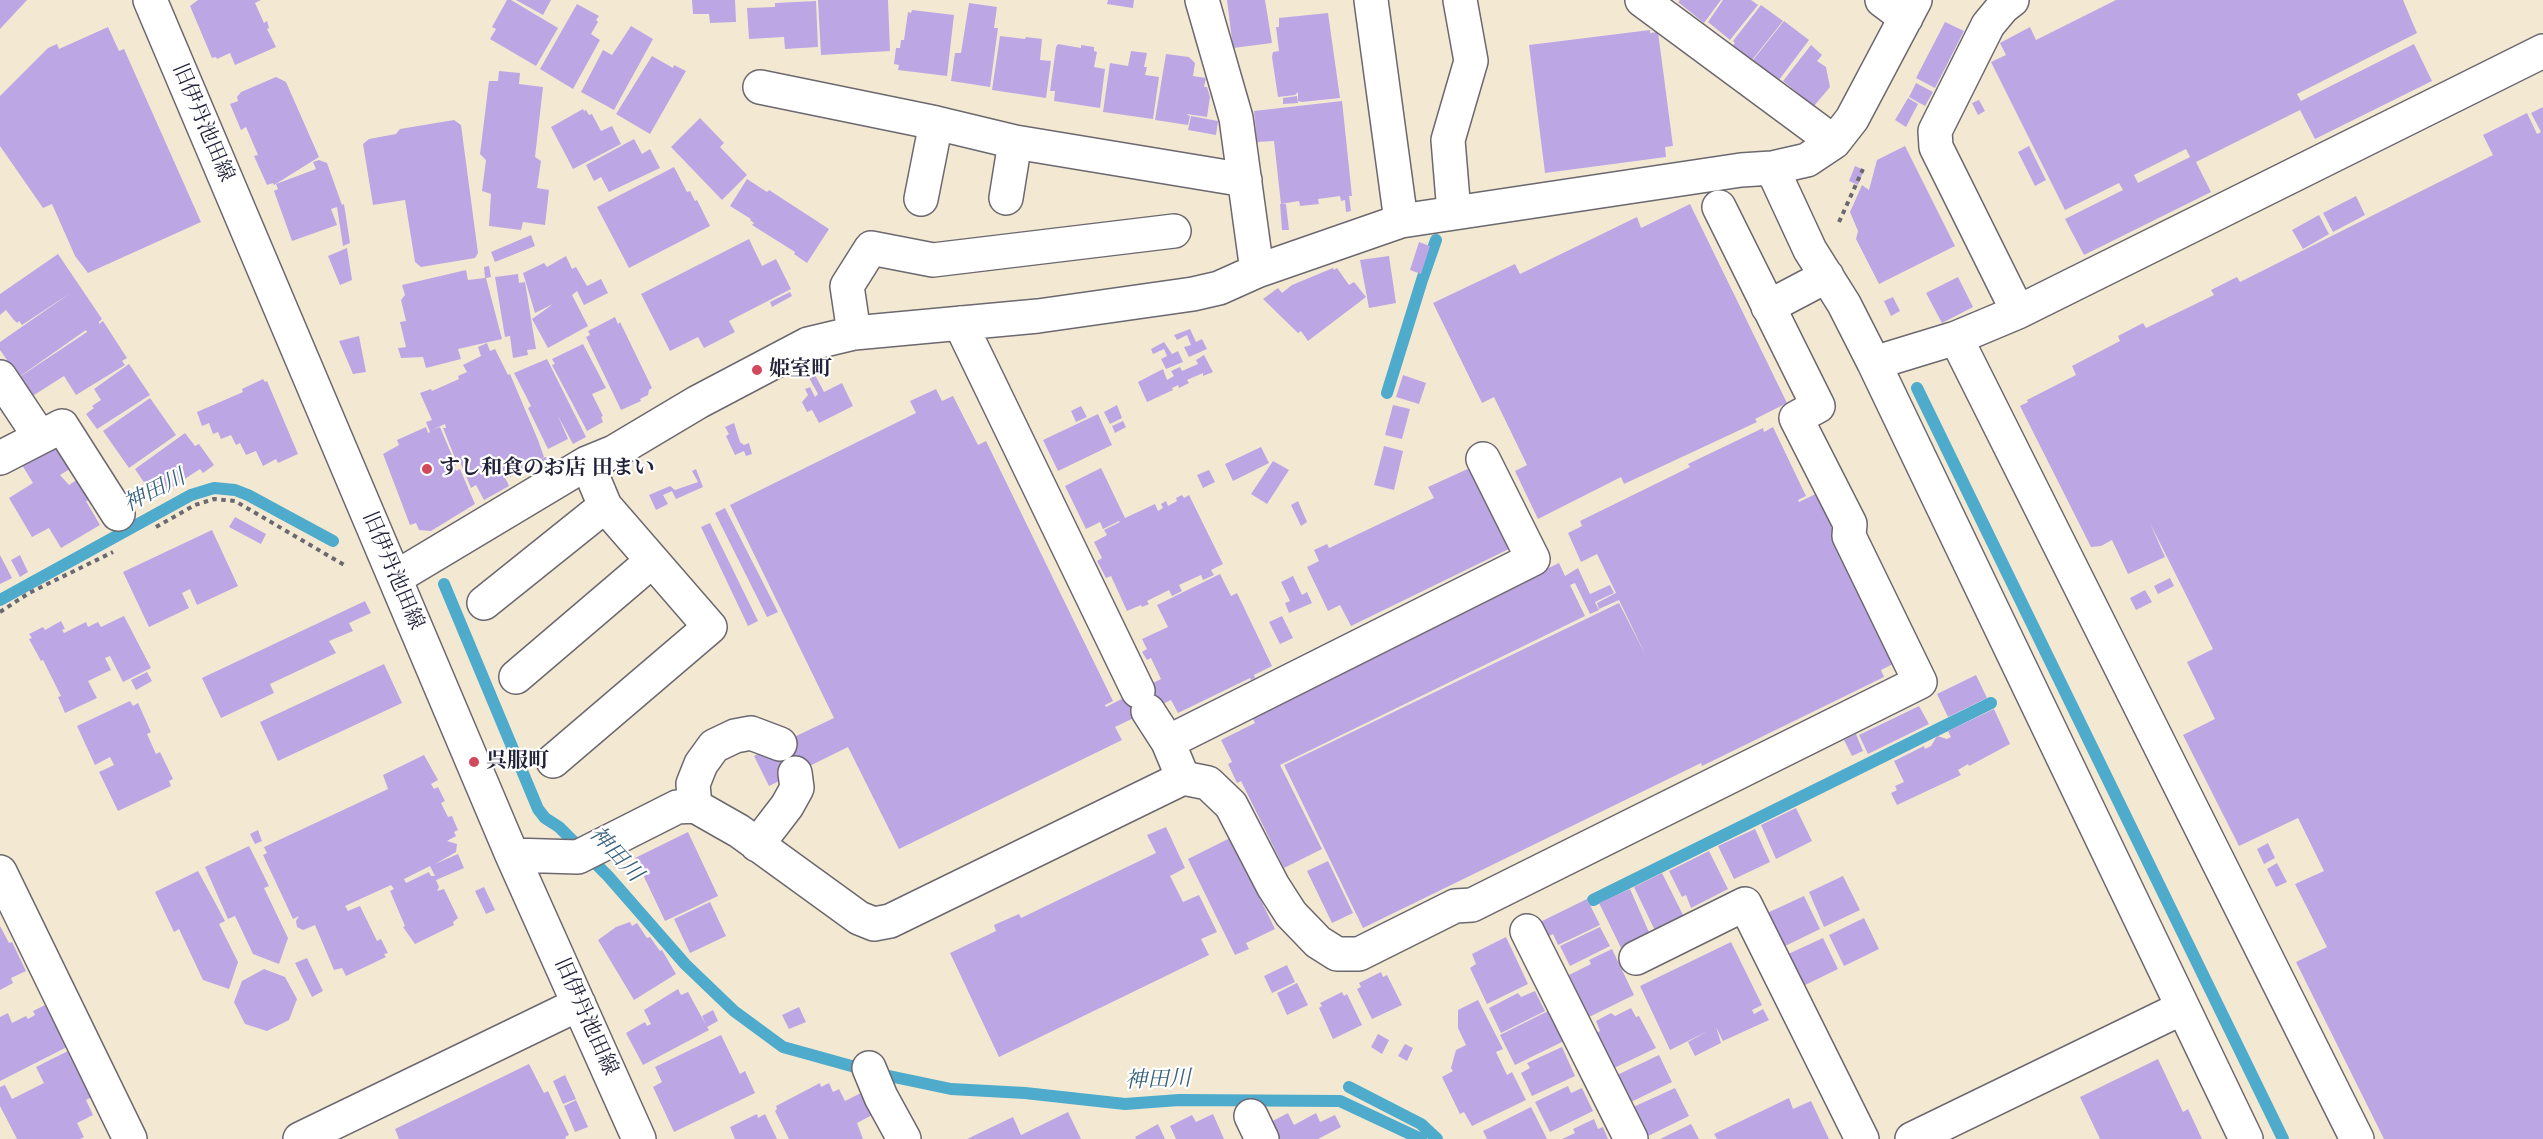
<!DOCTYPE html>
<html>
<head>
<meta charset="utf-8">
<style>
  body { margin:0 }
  canvas { display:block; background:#f3e9d2 }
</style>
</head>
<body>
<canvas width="2543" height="1139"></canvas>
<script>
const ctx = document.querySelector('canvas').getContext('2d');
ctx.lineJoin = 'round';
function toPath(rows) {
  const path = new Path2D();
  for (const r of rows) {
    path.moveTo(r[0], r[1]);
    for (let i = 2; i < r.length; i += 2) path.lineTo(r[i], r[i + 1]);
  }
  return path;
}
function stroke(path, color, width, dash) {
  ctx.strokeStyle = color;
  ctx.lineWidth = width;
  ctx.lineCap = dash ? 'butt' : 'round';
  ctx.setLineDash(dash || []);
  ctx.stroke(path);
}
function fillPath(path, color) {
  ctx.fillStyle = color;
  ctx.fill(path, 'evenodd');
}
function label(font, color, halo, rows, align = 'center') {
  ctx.font = font + ' Cardo,"Noto Serif JP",serif';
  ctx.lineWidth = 4.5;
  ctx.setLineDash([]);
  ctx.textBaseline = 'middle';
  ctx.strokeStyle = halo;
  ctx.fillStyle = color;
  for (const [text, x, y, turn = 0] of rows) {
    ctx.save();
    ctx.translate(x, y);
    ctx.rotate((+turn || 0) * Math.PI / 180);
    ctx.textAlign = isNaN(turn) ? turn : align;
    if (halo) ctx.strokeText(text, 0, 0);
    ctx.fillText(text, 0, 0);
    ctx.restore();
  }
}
stroke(toPath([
  [1917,388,2283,1139],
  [1387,393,1422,280,1436,240],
  [444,584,538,809,545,818,559,827,608,876,685,964,734,1011,783,1047,855,1067],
  [0,600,191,495,214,488,235,490,248,495,333,541],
  [1593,900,1991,703],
  [889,1076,951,1089,1025,1093,1125,1104,1179,1100,1340,1101,1421,1139],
  [1349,1087,1421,1124,1437,1139]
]), '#4eabcc', 12);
fillPath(toPath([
  [0,0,27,0,0,29],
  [198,0,261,0,255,3,264,23,267,21,269,28,267,29,276,47,235,65,230,53,217,59,216,57,212,58,190,6],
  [507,0,511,0,558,28,536,66,490,39,496,29,492,27],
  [516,0,551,0,543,15],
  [692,0,735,0,736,22,710,23,709,14,693,14],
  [818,0,888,0,890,51,821,55],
  [1108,0,1134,0,1133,8,1107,4],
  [1227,0,1265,0,1272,43,1233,48],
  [1680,0,1721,0,1704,23,1678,2],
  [1723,0,1751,0,1758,5,1730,40,1708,22],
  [2116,0,2403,0,2417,33,2297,94,2301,101,2414,44,2432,81,2315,139,2300,110,2196,162,2211,192,2084,255,2065,219,2123,190,2119,183,2065,210,1991,62,2006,55,2000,43,2030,27,2036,40],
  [2186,149,2190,157,2138,183,2134,175],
  [816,1,818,47,785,49,784,37,749,39,747,8,775,7,775,3],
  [969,3,997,7,994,28,998,28,990,87,951,81,955,53,961,53],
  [577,4,599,16,596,20,598,22,591,34,600,40,573,89,540,69],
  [1761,5,1783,21,1752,60,1733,45,1735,43,1733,41],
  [912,10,954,15,947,76,898,70,899,65,894,64,896,48,900,48,901,40,904,40,908,12,911,13],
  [1328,13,1340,98,1302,102,1298,101,1298,92,1295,95,1278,97,1272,57,1273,52,1279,51,1276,27,1279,27,1279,18],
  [1784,21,1809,40,1779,80,1753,60],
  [1945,22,1964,31,1935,88,1916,78],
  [631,26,653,39,614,110,581,92,603,50,612,55],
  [108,27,119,51,124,49,201,222,88,273,75,256,52,204,43,208,0,146,0,96,48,48,57,44,59,49],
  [1650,30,1650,33,1658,32,1673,146,1665,147,1666,157,1545,173,1529,45],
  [1000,36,1025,39,1026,37,1042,39,1040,60,1051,61,1046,98,992,90],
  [1058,44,1081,48,1081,45,1094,47,1094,51,1097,52,1094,67,1105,69,1100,108,1054,101,1055,91,1050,91,1056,47],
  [1811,45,1822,55,1817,61,1826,67,1830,87,1814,106,1783,81],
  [1131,51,1147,53,1144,67,1147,67,1145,75,1159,77,1153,119,1103,112,1110,63,1128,66],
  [1166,54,1189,57,1195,63,1193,76,1206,78,1204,87,1207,87,1210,97,1207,117,1186,114,1190,116,1188,125,1155,120],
  [652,56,673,68,674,65,686,71,650,134,616,114],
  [499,71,520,73,519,84,543,87,535,157,541,161,537,188,549,190,545,225,523,222,521,230,489,226,491,194,482,191,486,160,480,154,489,81,498,81],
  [276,77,286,82,319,157,274,185,273,183,267,185,254,156,258,155,246,127,241,130,230,104,238,101,237,97,241,92],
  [1916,83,1933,92,1925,106,1909,97],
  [1297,96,1298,103,1283,104,1283,98],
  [1908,98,1918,104,1906,127,1895,120],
  [1979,100,1985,111,1978,115,1972,103],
  [1342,101,1352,196,1349,196,1351,211,1346,212,1345,200,1341,201,1340,196,1318,199,1319,204,1300,206,1299,201,1281,204,1274,141,1257,142,1254,111],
  [2543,107,2543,1139,2384,1139,2296,962,2327,947,2295,884,2324,871,2298,818,2239,846,2183,735,2215,719,2187,662,2213,649,2150,523,2165,557,2128,574,2112,540,2101,546,2091,547,2020,406,2028,402,2027,400,2076,375,2072,366,2120,341,2118,336,2143,323,2146,328,2214,295,2211,290,2237,277,2240,282,2493,155,2483,135,2527,113,2537,134,2541,132,2531,113],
  [583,109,584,111,586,110,589,115,592,114,601,131,612,126,621,144,573,169,551,127],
  [1191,116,1218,121,1216,135,1188,130],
  [700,118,724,143,720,147,747,175,722,200,671,147],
  [454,120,461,125,478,253,475,258,421,267,415,262,405,200,373,205,363,144,369,139,396,134,400,129],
  [634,139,642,154,650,149,660,168,609,192,601,177,594,181,586,165],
  [1905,146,1955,246,1879,284,1856,239,1858,231,1850,212,1862,185,1869,190,1877,160],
  [2029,146,2046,180,2035,186,2018,152],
  [319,160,327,163,342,205,344,204,350,243,343,246,337,207,331,209,337,225,292,241,274,191,278,189,276,184,316,169,313,162],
  [1855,166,1864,170,1858,185,1849,181],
  [674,167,687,192,690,191,695,201,697,200,710,226,629,268,597,207],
  [747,179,767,192,769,190,829,229,807,263,794,254,795,252,752,225,754,223,750,220,751,219,730,206],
  [2356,196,2365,215,2333,232,2323,213],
  [1280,204,1286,204,1289,230,1282,230],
  [1690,204,1787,403,1755,419,1757,422,1624,484,1621,477,1538,519,1515,471,1527,465,1494,397,1482,403,1433,303,1515,264,1520,274,1637,217,1641,228],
  [2319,215,2329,234,2303,249,2292,230],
  [531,235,535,246,495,262,491,252],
  [749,239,762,266,776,259,791,289,729,321,735,332,704,348,698,337,670,351,641,294],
  [1419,242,1430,246,1421,274,1410,270],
  [347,248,352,280,340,285,328,256],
  [58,254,102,319,99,322,99,324,103,321,127,358,122,361,125,365,76,395,64,376,31,397,18,378,87,332,86,330,19,377,0,350,0,342,72,292,22,325,19,321,17,323,13,319,6,310,0,315,0,294],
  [566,256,572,269,576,267,587,286,601,279,608,293,584,305,577,291,572,295,588,326,548,348,532,319,553,304,535,313,523,273,544,263,547,267],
  [1389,256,1396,303,1369,308,1360,260],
  [489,266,491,277,486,278,502,339,458,349,461,359,426,368,423,357,401,358,398,348,406,347,400,322,406,321,401,300,405,295,402,285,466,270,468,280,485,278,484,267],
  [1333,268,1334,270,1337,268,1349,285,1354,282,1366,297,1308,341,1301,331,1298,333,1263,299,1278,288,1282,293,1292,285],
  [518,274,519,283,525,282,536,349,527,350,528,355,513,358,510,336,505,337,495,277],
  [1958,277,1973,307,1942,323,1926,293],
  [790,292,792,296,772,307,770,302],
  [1893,297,1900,311,1891,316,1884,301],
  [615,317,618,324,620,322,652,388,649,390,648,395,640,399,641,401,621,410,586,337,590,335,588,331],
  [1190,329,1196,342,1202,339,1207,349,1189,357,1184,347,1191,345,1187,335,1177,340,1174,335],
  [359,336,366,372,353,374,339,341],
  [1164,342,1172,354,1178,351,1183,362,1166,369,1161,359,1167,356,1164,349,1153,354,1151,349],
  [487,343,490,351,495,349,508,375,510,374,538,440,544,457,540,459,546,457,548,461,507,478,503,473,509,486,484,500,476,485,471,488,458,457,455,458,443,428,446,428,445,424,432,430,440,427,456,465,454,466,456,471,460,469,475,504,431,531,419,530,416,523,410,525,383,454,399,445,397,440,426,427,428,433,430,432,426,422,432,420,420,393,431,389,432,391,459,379,458,376,467,372,463,365,481,356,478,347],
  [583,344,606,388,592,394,603,416,601,417,603,422,587,431,552,365,555,364,552,359],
  [1204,355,1213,372,1203,376,1203,373,1187,380,1189,383,1179,388,1178,385,1172,388,1173,390,1147,402,1138,382,1163,369,1167,380,1174,376,1171,371,1180,367,1182,371,1198,364,1196,360],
  [547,359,586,437,573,444,558,416,568,439,548,449,528,408,531,406,514,373],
  [129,364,150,395,97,429,86,414,94,408,92,406,101,400,94,389],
  [814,373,824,392,842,383,853,406,819,423,812,410,807,412,802,402,808,395,805,389,810,387,815,397,818,394,808,376],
  [1403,375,1426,383,1419,404,1396,397],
  [263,379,265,382,267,381,298,454,278,463,276,459,263,466,256,451,246,455,240,443,236,445,231,435,221,439,218,432,213,434,209,423,202,426,197,412,243,392,242,389],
  [936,389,942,401,953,396,978,445,986,441,1113,701,1105,705,1106,707,1161,679,1151,658,1147,660,1142,652,1147,649,1142,639,1168,627,1157,605,1220,574,1231,596,1237,593,1272,666,1254,675,1255,678,1251,680,1250,678,1178,713,1171,700,1115,727,1122,740,899,849,848,747,769,786,754,756,834,718,730,505,916,413,910,401],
  [150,398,176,435,129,468,103,431],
  [1117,405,1122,418,1110,424,1104,412],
  [1393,405,1410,409,1402,439,1385,435],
  [1081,406,1087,417,1076,422,1071,411],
  [1098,414,1112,445,1058,471,1043,440],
  [1123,421,1126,427,1115,433,1112,426],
  [734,423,740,442,744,445,749,443,752,454,746,456,744,451,735,455,726,436,729,434,725,427],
  [1773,427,1806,496,1798,500,1799,502,1826,489,1842,522,1831,527,1897,662,1881,670,1884,677,1702,766,1701,763,1363,928,1284,765,1619,603,1646,656,1619,600,1599,609,1597,603,1616,593,1597,554,1581,562,1568,533,1582,526,1580,521,1690,467,1688,464,1763,428,1764,432],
  [185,433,195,446,199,444,214,465,203,473,200,469,165,492,161,492,157,485,149,490,135,469],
  [55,445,70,469,60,475,69,485,78,479,89,500,86,501,100,525,61,548,49,528,32,537,9,498,33,483,22,465],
  [1384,446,1403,451,1394,490,1374,485],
  [1261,447,1269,463,1233,481,1225,464],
  [1273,461,1289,470,1267,504,1251,494],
  [1472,467,1511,548,1351,626,1340,605,1328,611,1307,567,1319,561,1314,550,1327,544,1329,548,1434,498,1428,487],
  [1101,468,1125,518,1155,504,1158,511,1163,508,1161,504,1166,501,1168,506,1177,501,1176,498,1182,495,1184,498,1189,495,1223,564,1211,570,1214,575,1203,580,1201,575,1179,585,1182,591,1172,596,1169,590,1147,601,1149,604,1142,607,1141,605,1127,611,1111,576,1106,578,1097,561,1102,558,1094,542,1107,535,1104,530,1120,522,1119,521,1103,529,1100,522,1086,529,1065,486],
  [696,469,703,487,676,499,672,491,663,495,668,504,656,510,649,495,670,486,675,490,698,482,692,471],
  [1209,470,1215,482,1203,488,1197,475],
  [1298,501,1307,522,1301,526,1291,505],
  [725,508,778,612,767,617,715,513],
  [235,517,266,534,261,544,229,527],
  [710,523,758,621,748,626,701,527],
  [212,530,238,586,197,605,190,589,182,593,189,608,149,627,123,572],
  [0,555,12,578,0,584],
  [20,555,28,572,20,577,11,560],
  [1559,563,1565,576,1578,568,1590,594,1610,585,1614,593,1595,602,1599,610,1590,614,1575,583,1570,585,1585,616,1280,765,1322,849,1284,868,1241,781,1237,783,1228,764,1232,762,1221,740,1255,723,1250,713],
  [1293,576,1302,595,1307,592,1312,603,1289,613,1285,603,1290,601,1281,582],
  [2170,578,2174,586,2158,594,2154,586],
  [2145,590,2152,602,2136,610,2130,598],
  [365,601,371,613,349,623,353,631,329,641,336,653,270,684,274,693,221,718,202,678],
  [124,616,151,668,123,682,110,656,105,658,111,670,88,681,97,698,65,713,58,697,61,696,43,660,41,661,29,639,32,638,29,634,43,627,45,630,61,621,65,629,62,630,64,633,86,622,88,627,98,622,101,627],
  [1282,616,1293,638,1280,644,1269,622],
  [384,664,402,703,278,761,260,722],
  [147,672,152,681,136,690,131,680],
  [1976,675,1987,698,1948,717,1937,694],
  [130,701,133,706,138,703,151,732,147,734,156,754,160,752,173,779,169,781,171,786,118,811,99,772,114,765,110,757,95,765,77,726],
  [1919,706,1929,724,1868,754,1859,735],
  [1994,709,2010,744,1969,766,1968,764,1958,770,1961,775,1897,805,1891,793,1897,790,1895,786,1904,782,1894,761,1924,746,1925,749,1931,746,1937,736,1947,739,1951,737,1948,731],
  [1856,734,1863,751,1852,756,1844,740],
  [424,755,438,780,431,784,434,789,438,787,445,801,441,803,448,817,452,816,458,830,454,832,456,836,447,841,457,844,456,852,435,864,458,854,464,868,436,880,439,887,437,891,444,889,458,918,453,922,454,925,415,944,403,927,405,926,390,891,394,889,391,885,345,906,348,911,360,906,377,941,381,939,388,953,384,954,386,957,346,976,342,968,334,970,315,925,303,930,297,927,296,921,299,916,293,919,263,855,267,853,264,847,388,789,383,775],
  [430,866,435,876,431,876,429,872,406,883,404,879],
  [1796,808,1812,841,1776,859,1761,825],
  [1166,827,1185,868,1170,876,1183,902,1199,895,1217,932,1201,939,1209,955,999,1057,950,953,996,931,994,925,1019,914,1021,918,1156,853,1147,835],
  [1755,829,1770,862,1734,879,1718,846],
  [258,830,262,841,255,844,250,834],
  [688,832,718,896,665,921,635,858],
  [1230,838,1275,929,1246,943,1249,949,1235,955,1188,859],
  [2268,843,2275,858,2264,864,2257,849],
  [249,846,269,886,264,888,288,938,279,964,253,954,235,916,228,919,205,867],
  [1709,851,1728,889,1691,908,1686,895,1682,897,1669,871],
  [1328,861,1353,913,1332,923,1307,871],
  [2277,863,2287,882,2276,887,2267,869],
  [198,871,225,921,219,924,238,962,229,989,203,980,179,929,174,932,155,892],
  [1662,873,1687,923,1658,937,1634,887],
  [1843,876,1860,910,1824,927,1809,892],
  [484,887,495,910,486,914,475,891],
  [1630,889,1652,939,1624,954,1599,903],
  [1804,896,1820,929,1781,948,1765,914],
  [1587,899,1600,925,1558,945,1553,934,1545,938,1538,923],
  [710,902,726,936,690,953,674,919],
  [1864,918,1879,949,1844,966,1829,935],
  [630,922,632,926,637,923,647,938,650,937,660,951,662,950,676,974,634,1000,598,940,616,927],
  [0,926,9,943,12,942,26,971,11,978,13,983,0,990],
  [1600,927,1610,946,1570,966,1560,946],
  [1506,937,1528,984,1487,1004,1470,968,1476,964,1472,954],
  [1823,938,1838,969,1801,987,1786,955],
  [1731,942,1762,1005,1752,1010,1754,1014,1763,1009,1769,1020,1723,1041,1716,1027,1721,1043,1695,1056,1688,1042,1708,1031,1670,1050,1640,986],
  [1612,949,1634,995,1589,1017,1569,975,1591,964,1589,960],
  [307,958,323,991,312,997,295,963],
  [1287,965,1295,982,1272,993,1264,976],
  [264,969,285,977,297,999,289,1020,267,1031,245,1024,234,1002,242,981],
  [1381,972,1383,977,1387,975,1402,1005,1372,1019,1357,989,1361,987,1359,983],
  [1297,983,1308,1005,1287,1015,1277,993],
  [678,989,681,995,688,992,706,1025,702,1016,713,1010,718,1021,707,1027,709,1030,643,1065,626,1033,645,1022,647,1026,651,1024,644,1010],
  [1535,991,1545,1011,1501,1033,1489,1008,1518,993,1521,997],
  [1342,992,1344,996,1347,994,1362,1025,1333,1039,1319,1008,1322,1006,1320,1003],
  [1478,1000,1503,1049,1496,1052,1507,1075,1512,1072,1526,1100,1472,1126,1464,1112,1460,1114,1442,1077,1453,1071,1451,1068,1456,1050,1466,1045,1458,1028,1458,1010],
  [47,1004,69,1046,0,1081,0,1017,8,1013,12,1023,26,1016,28,1019,35,1015,33,1011],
  [799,1007,806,1022,789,1029,782,1015],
  [1631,1008,1636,1017,1639,1016,1656,1048,1612,1069,1595,1034,1600,1031,1596,1021,1611,1013,1615,1016],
  [1548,1011,1564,1041,1515,1065,1500,1035],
  [1378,1034,1389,1040,1382,1054,1371,1047],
  [721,1035,740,1074,745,1071,755,1093,674,1132,653,1087,662,1082,655,1067],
  [1405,1044,1413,1048,1407,1061,1398,1056],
  [1562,1047,1575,1076,1532,1096,1521,1073,1530,1068,1527,1063],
  [68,1051,71,1051,79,1066,76,1067,92,1097,86,1100,93,1115,77,1123,84,1137,80,1139,17,1139,0,1106,0,1087,5,1085,12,1099,44,1083,36,1067],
  [1659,1055,1672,1082,1629,1103,1615,1076],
  [2158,1059,2183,1112,2188,1109,2202,1139,2100,1139,2080,1097],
  [529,1064,544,1093,548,1091,554,1104,569,1135,565,1137,566,1139,399,1139,395,1129],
  [565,1075,576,1099,563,1104,553,1081],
  [820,1083,821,1087,829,1083,833,1092,839,1089,845,1101,865,1091,876,1113,857,1123,863,1139,789,1139,775,1111,777,1109,776,1106],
  [1568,1086,1571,1093,1582,1088,1593,1111,1550,1132,1535,1102],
  [1675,1088,1689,1116,1644,1138,1631,1108],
  [1789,1098,1793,1109,1811,1101,1829,1139,1717,1139,1714,1134],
  [576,1100,588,1127,575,1132,564,1106],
  [1531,1107,1547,1139,1487,1139,1483,1131],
  [1068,1112,1081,1139,967,1139,1013,1117,1021,1135],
  [1288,1113,1294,1125,1316,1113,1320,1122,1335,1115,1341,1127,1318,1139,1272,1139,1265,1125],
  [757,1114,758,1118,765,1114,777,1139,735,1139,730,1127],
  [1213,1114,1224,1139,1176,1139,1170,1126,1192,1115,1196,1122],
  [1594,1119,1598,1129,1603,1127,1608,1139,1562,1139,1575,1133,1573,1129],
  [1158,1124,1165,1139,1136,1139,1135,1137],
  [1691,1124,1699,1139,1660,1139]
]), '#bca7e4');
const minor = toPath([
  [150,0,512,855,639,1139],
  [1202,0,1236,118,1257,271],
  [1371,0,1401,221],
  [1642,0,1834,142],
  [1882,0,1906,18],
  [2012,0,2003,7,1988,25,1935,131,1936,147,2018,312],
  [760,87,936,123,1015,142,1245,180],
  [1772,168,1810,250,1844,304,1874,363,2246,1139],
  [1006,198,1015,142],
  [921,199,936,123],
  [1454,213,1448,140,1471,61,1460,0],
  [1768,307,1827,276],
  [960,323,1138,691],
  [854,333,847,286,871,248,933,260,1174,231],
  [1956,338,2357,1139],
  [1874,363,1956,338,2018,312,2543,51],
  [0,377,40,437],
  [0,458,62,426,118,514],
  [395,578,587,463,614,452,698,402,808,344,854,333,1038,316,1193,294,1219,288,1257,271,1401,221,1741,170,1772,168,1807,160,1834,142,1852,119,1915,0],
  [484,603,605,506],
  [516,677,652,561],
  [1148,711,1168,742,1183,778,1208,783,1231,805,1273,886,1291,914,1318,942,1337,954,1359,954,1455,906,1472,905,1920,682,1849,536,1850,524,1796,418,1818,406,1719,207],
  [1168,742,1533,559,1483,459],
  [553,761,710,627,605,506,587,463],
  [695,806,693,784,701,764,714,746,735,736,751,733,780,744],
  [757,845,787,806,797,788,795,773],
  [512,855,578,857,677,807,695,806,739,831,859,918,874,924,890,921,1183,778],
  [0,872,130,1139],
  [1527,931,1631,1139],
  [1636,958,1745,904,1862,1139],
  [869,1068,881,1097,904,1139],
  [1251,1116,1262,1139],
  [300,1139,579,1004],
  [1912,1139,2182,1008]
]);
stroke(minor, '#6b6870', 36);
stroke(toPath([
  [1839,222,1863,169],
  [156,527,195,505,214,499,235,501,346,566],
  [0,612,29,593,113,552]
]), '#6b6870', 4, [4.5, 4.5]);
stroke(minor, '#fff', 33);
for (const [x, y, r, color] of [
  [757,370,6,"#d1495b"],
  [427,469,6,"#d1495b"],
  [474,762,6,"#d1495b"]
]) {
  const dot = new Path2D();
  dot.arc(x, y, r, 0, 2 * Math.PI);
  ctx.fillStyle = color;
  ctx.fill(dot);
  stroke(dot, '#fff', 2);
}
label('21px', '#22223b', '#fff', [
  ["旧伊丹池田線",202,123,67],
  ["旧伊丹池田線",392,571,67],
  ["旧伊丹池田線",585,1017,66]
]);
label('bold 21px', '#22223b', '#fff', [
  ["姫室町",769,370],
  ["すし和食のお店 田まい",439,469],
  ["呉服町",486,762]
], 'left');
label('italic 22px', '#36607c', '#fff', [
  ["神田川",155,492,-27],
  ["神田川",615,855,47],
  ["神田川",1158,1081,-2]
]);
</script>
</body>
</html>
